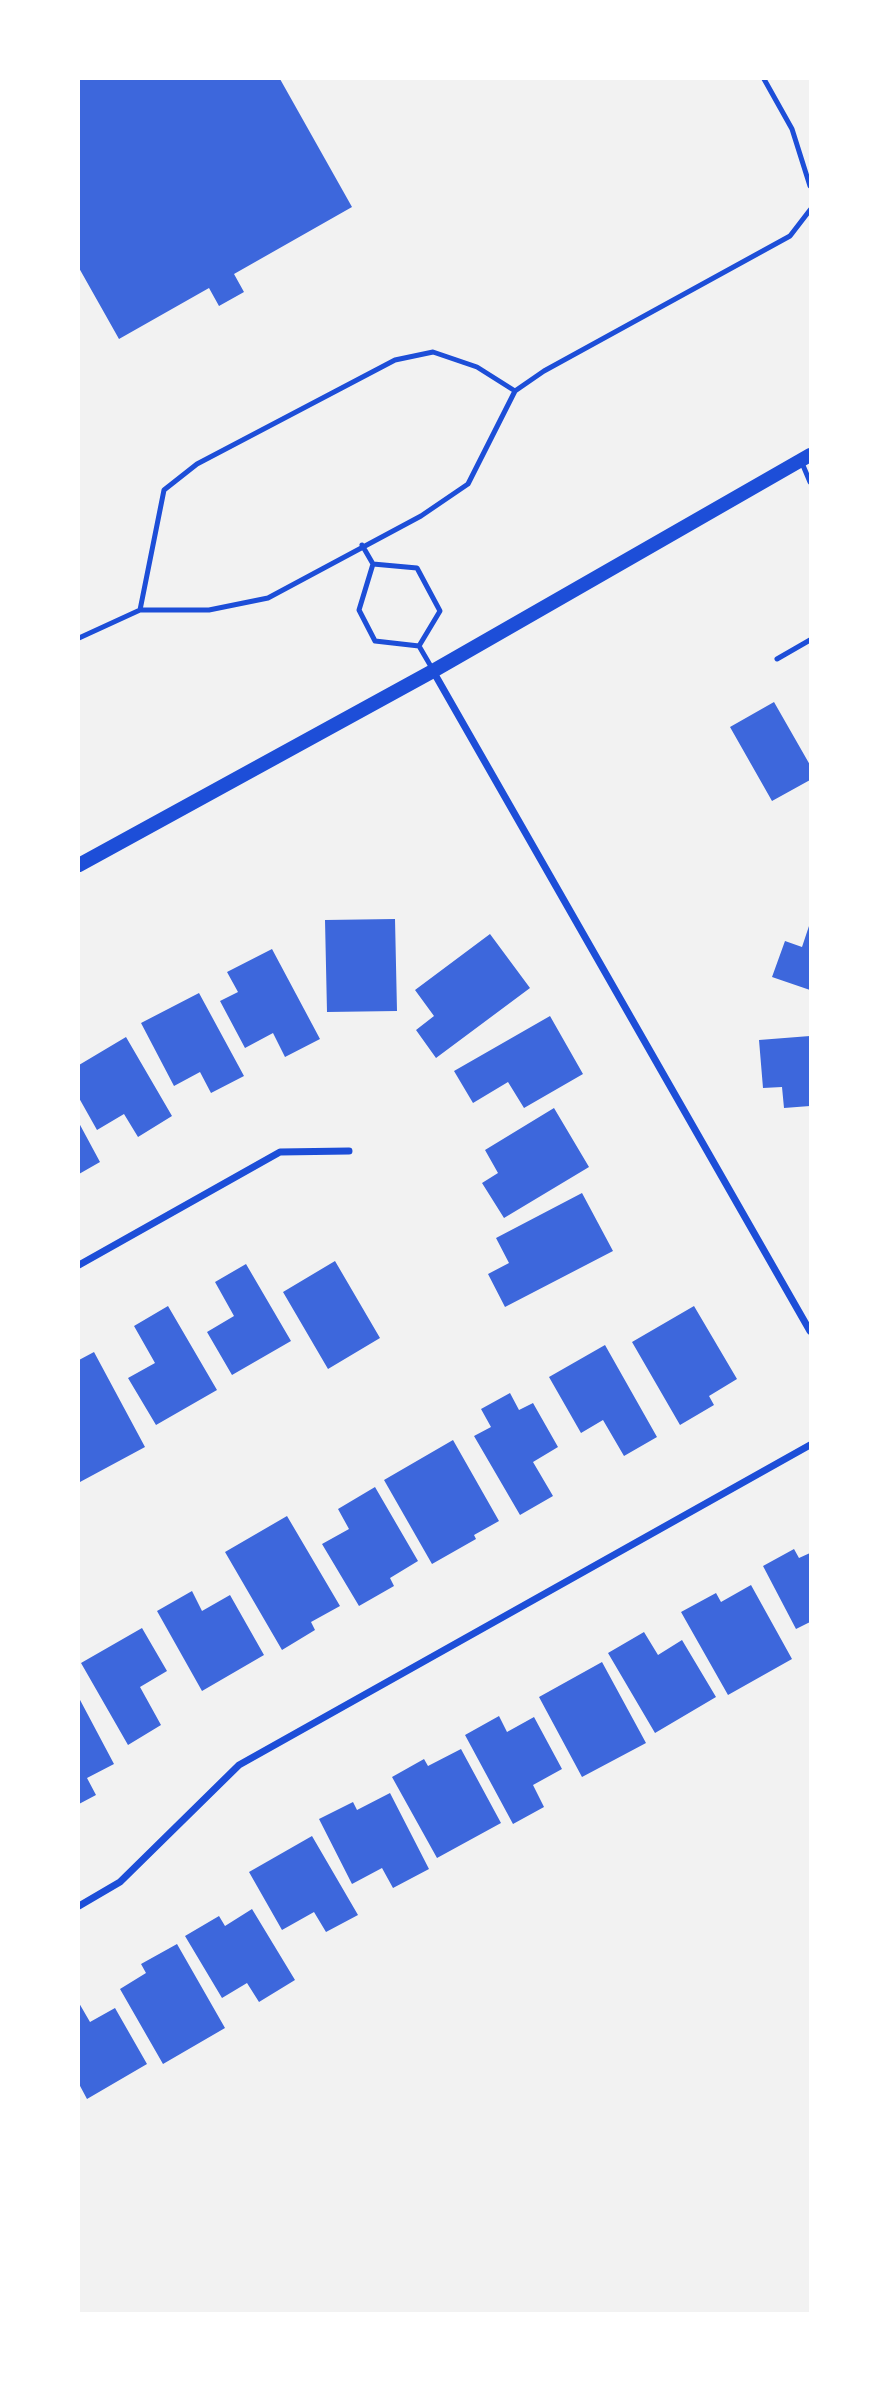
<!DOCTYPE html>
<html>
<head>
<meta charset="utf-8">
<style>
  body { margin:0 }
  #map { position:relative; width:889px; height:2392px; overflow:hidden; background:#f2f2f2; font-family:Lora,serif }
  canvas { display:block }
  .frame { position:absolute; inset:0; border:80px solid #fff; pointer-events:none }
</style>
</head>
<body>
<div id="map">
<canvas width="889" height="2392"></canvas>
<div class="frame"></div>
</div>
<script>
const ctx = document.querySelector('canvas').getContext('2d');
ctx.lineJoin = 'round';
function fillPath(path, color) {
  ctx.fillStyle = color;
  ctx.fill(path, 'evenodd');
}
function toPath(rows) {
  const path = new Path2D();
  for (const r of rows) {
    path.moveTo(r[0], r[1]);
    for (let i = 2; i < r.length; i += 2) path.lineTo(r[i], r[i + 1]);
  }
  return path;
}
function stroke(path, color, width, dash) {
  ctx.strokeStyle = color;
  ctx.lineWidth = width;
  ctx.lineCap = dash ? 'butt' : 'round';
  ctx.setLineDash(dash || []);
  ctx.stroke(path);
}
fillPath(toPath([
  [79,79,280,79,352,207,234,274,244,292,219,306,209,288,119,339,79,268],
  [774,702,810,765,810,780,772,801,730,727],
  [395,919,397,1011,327,1012,325,920],
  [810,923,810,990,772,977,785,941,802,947],
  [490,934,530,988,436,1058,416,1030,434,1016,415,990],
  [272,949,320,1039,285,1057,273,1033,245,1048,220,1001,238,992,227,972],
  [199,993,244,1076,211,1093,200,1072,174,1086,141,1023],
  [550,1016,583,1074,524,1108,508,1082,473,1103,454,1071],
  [810,1036,810,1106,784,1108,782,1087,763,1088,759,1040],
  [126,1037,172,1116,138,1137,124,1114,97,1130,79,1098,79,1065],
  [554,1108,589,1167,504,1218,482,1183,498,1173,485,1150],
  [79,1123,100,1162,79,1174],
  [582,1193,613,1251,505,1307,488,1274,509,1263,496,1238],
  [335,1261,380,1338,328,1369,283,1292],
  [246,1264,291,1341,232,1375,207,1332,234,1316,215,1282],
  [168,1306,217,1390,156,1425,128,1378,155,1363,134,1326],
  [694,1306,737,1379,709,1396,714,1405,680,1425,632,1342],
  [605,1345,657,1437,624,1456,603,1420,581,1433,549,1377],
  [94,1352,145,1447,80,1482,79,1360],
  [510,1393,519,1410,533,1403,558,1447,533,1462,553,1496,520,1515,474,1436,491,1427,481,1409],
  [453,1440,499,1521,474,1535,476,1539,432,1564,384,1480],
  [375,1487,418,1561,390,1578,394,1586,359,1606,322,1544,349,1529,338,1509],
  [287,1516,340,1606,311,1622,315,1630,282,1650,225,1552],
  [794,1549,799,1558,810,1553,810,1622,796,1629,763,1566],
  [751,1585,792,1659,728,1695,681,1612,716,1593,721,1602],
  [192,1591,202,1611,230,1595,264,1655,202,1691,157,1611],
  [142,1628,167,1671,140,1687,161,1725,128,1745,81,1663],
  [644,1632,658,1655,682,1640,716,1697,655,1733,608,1653],
  [602,1662,646,1743,582,1777,539,1697],
  [79,1698,114,1764,87,1778,96,1795,79,1804],
  [499,1716,507,1732,534,1717,562,1769,533,1785,544,1807,513,1824,465,1735],
  [461,1749,501,1823,437,1858,392,1777,424,1759,428,1766],
  [390,1793,429,1869,393,1888,382,1868,352,1884,319,1819,353,1802,357,1810],
  [312,1836,358,1915,326,1932,314,1912,282,1930,249,1872],
  [252,1909,295,1980,259,2002,247,1983,222,1998,185,1936,219,1916,225,1926],
  [177,1944,225,2028,163,2064,120,1989,146,1973,141,1964],
  [79,2003,90,2022,115,2008,147,2064,87,2099,79,2084]
]), '#3d67dc');
stroke(toPath([
  [764,79,792,129,810,186],
  [802,463,810,482],
  [362,545,373,564,359,610,375,641,419,646],
  [373,564,417,568,440,611,419,646],
  [140,610,164,490,197,464,395,360,433,352,477,367,515,391],
  [79,638,140,610,209,610,268,598,421,516,468,484,515,391,544,371,790,236,810,210],
  [419,646,433,670],
  [777,659,810,640]
]), '#1d4ed8', 5);
stroke(toPath([
  [433,671,810,1331],
  [79,1265,280,1152,349,1151],
  [79,1906,120,1882,239,1765,810,1445]
]), '#1d4ed8', 7);
stroke(toPath([
  [79,865,433,671,810,455]
]), '#1d4ed8', 14);
</script>
</body>
</html>
